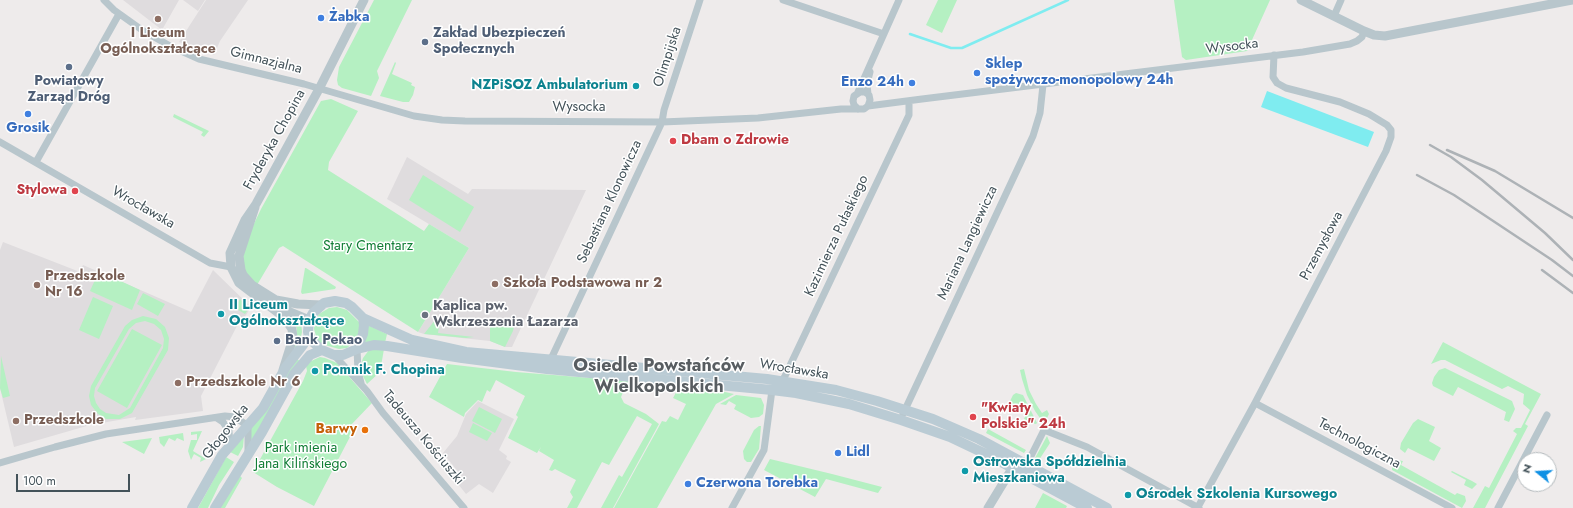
<!DOCTYPE html>
<html>
<head>
<meta charset="utf-8">
<style>
  body { margin:0 }
  #map { position:relative; width:1573px; height:508px; overflow:hidden; background:#eeebeb; font-family:Jost,sans-serif }
  canvas { display:block }
  .north { position:absolute; left:1517px; top:452px; width:40px; height:40px; box-sizing:border-box; background:#fff; border:1px solid #b4babd; border-radius:50%; rotate:288deg; font-size:11px; font-weight:700; line-height:16px; text-align:center; color:#435259 }
  .north::after { content:''; display:block; margin:auto; width:14px; height:18px; background:#0f90e4; clip-path:polygon(50% 0,100% 100%,50% 72%,0 100%) }
  .scale { position:absolute; left:16px; top:474px; width:114px; height:18px; box-sizing:border-box; border:2px solid #435259; border-top:0; padding-left:5px; font-size:12px; line-height:14px; white-space:nowrap; color:#435259; -webkit-text-stroke:3px #fff; paint-order:stroke }
</style>
</head>
<body>
<div id="map">
<canvas width="1573" height="508"></canvas>
<div class="north">N</div>
<div class="scale">100 m</div>
</div>
<script>
const ctx = document.querySelector('canvas').getContext('2d');
ctx.lineJoin = 'round';
function fillPath(path, color) {
  ctx.fillStyle = color;
  ctx.fill(path, 'evenodd');
}
function toPath(rows) {
  const path = new Path2D();
  for (const r of rows) {
    path.moveTo(r[0], r[1]);
    for (let i = 2; i < r.length; i += 2) path.lineTo(r[i], r[i + 1]);
  }
  return path;
}
function stroke(path, color, width, dash) {
  ctx.strokeStyle = color;
  ctx.lineWidth = width;
  ctx.lineCap = dash ? 'butt' : 'round';
  ctx.setLineDash(dash || []);
  ctx.stroke(path);
}
function label(font, color, halo, rows, align = 'center') {
  ctx.font = font + ' Jost,sans-serif';
  ctx.lineWidth = 3;
  ctx.setLineDash([]);
  ctx.textBaseline = 'middle';
  ctx.strokeStyle = halo;
  ctx.fillStyle = color;
  for (const [text, x, y, turn = 0] of rows) {
    ctx.save();
    ctx.translate(x, y);
    ctx.rotate((+turn || 0) * Math.PI / 180);
    ctx.textAlign = isNaN(turn) ? turn : align;
    if (halo) ctx.strokeText(text, 0, 0);
    ctx.fillText(text, 0, 0);
    ctx.restore();
  }
}
fillPath(toPath([
  [123,0,179,0,162,30],
  [183,0,205,0,198,11],
  [206,0,248,0,220,41,214,55,179,42],
  [407,157,468,194,472,189,586,190,512,347,505,347,490,341,424,334,418,332,469,248,387,199],
  [3,242,80,272,83,265,191,312,213,270,251,307,246,315,239,322,201,396,203,411,135,420,136,417,90,425,14,447,0,388,0,250],
  [478,401,514,419,499,450,507,456,506,459,511,462,493,493,479,484,466,494,458,484,464,479,443,453,457,436,466,414]
]), '#dfdcde');
fillPath(toPath([
  [374,0,412,0,377,71,379,78,371,96,342,88,338,85,337,80,339,67],
  [938,0,957,0,942,33,926,25],
  [1174,0,1270,0,1247,51,1186,60,1182,57],
  [395,62,396,63,392,74,412,83,411,85,415,87,413,95,409,102,403,102,380,96],
  [331,99,358,111,329,162,328,170,424,231,429,224,469,248,418,332,283,246,279,248,257,285,245,273,242,260,250,232,261,209,321,101],
  [174,114,209,131,204,137,201,135,203,132,173,117],
  [423,175,474,207,460,232,409,200],
  [305,268,306,268,333,285,336,287,335,289,302,294,301,292],
  [99,271,140,290,132,310,90,291],
  [143,293,165,304,158,316,137,304],
  [93,297,113,306,99,339,79,330],
  [240,299,249,308,245,314,235,308],
  [337,307,347,310,362,325,355,341,347,348,339,349,318,343,314,329,315,321,319,314,329,308],
  [143,316,156,319,165,327,169,338,168,350,132,413,120,419,106,419,98,414,91,405,89,396,91,386,125,326,132,320],
  [145,321,154,324,161,330,164,339,163,348,130,408,119,415,106,413,100,409,96,403,94,396,95,388,129,329,136,323],
  [295,317,301,321,302,332,300,341,295,348,293,347,297,329,293,321],
  [435,320,440,321,438,333,474,337,466,338,424,334],
  [493,324,514,326,513,331,505,347,490,341,490,325],
  [368,325,387,334,385,343,364,344],
  [132,329,162,345,127,408,97,391],
  [1443,342,1541,394,1525,424,1528,426,1485,508,1473,508,1485,486,1489,488,1517,434,1513,431,1516,428,1521,428,1530,410,1523,404,1524,394,1508,386,1502,389,1445,360,1441,360,1431,364],
  [384,349,380,372,367,384,361,372,361,364,363,358,369,350],
  [1,356,10,396,3,398,0,388],
  [320,357,325,358,337,363,372,403,351,425,352,433,314,506,277,487,253,472,303,381,307,371,306,366,309,362],
  [297,359,300,361,251,442,249,430],
  [447,364,516,372,628,381,621,397,624,403,646,414,659,424,613,508,601,508,619,475,622,477,652,424,637,416,609,465,602,462,577,508,567,508,573,497,570,492,576,480,555,469,552,471,549,470,554,460,539,451,541,447,537,453,508,438,518,417,516,415,525,396,496,380,490,392,487,390,482,402,478,400,465,413,464,417,429,397],
  [1445,368,1512,401,1515,409,1509,422,1504,420,1506,412,1458,387,1453,396,1433,386,1432,383,1434,377,1439,370],
  [1024,369,1029,390,1036,404,1042,413,1047,410,1049,414,1044,424,1035,411,1027,395,1022,379,1020,370],
  [679,387,716,390,734,394,716,404,657,508,614,508,662,421,666,422,670,416,678,420,686,404,673,398],
  [1016,393,1023,395,1037,423,1036,424,1031,423,1024,419,1027,412,1015,405,1012,409,1008,407,1008,405,1013,395],
  [736,395,761,398,764,405,763,414,759,417,751,418,734,409,736,405,729,401,726,405,720,404],
  [479,407,502,419,495,433,472,421],
  [1418,419,1435,427,1429,441,1441,448,1434,461,1408,448,1405,453,1400,449,1401,443,1413,423],
  [473,423,492,433,487,441,469,432],
  [759,426,761,426,759,449,751,462,747,462,744,459,743,451,754,430],
  [988,429,1026,450,1024,453,986,433],
  [202,431,193,451,206,459,200,462,201,458,194,454,191,460,188,451,191,440,197,440,197,434,191,435,191,432],
  [183,433,184,441,177,438,175,441,169,438,164,447,160,443,159,437],
  [244,436,243,447,238,456,230,452],
  [1047,436,1050,443,1039,460,1035,458],
  [152,438,144,454,122,442],
  [226,457,234,462,219,485,208,508,198,508],
  [770,459,832,474,882,487,878,493,826,479,815,497,764,470],
  [1396,460,1403,461,1401,465,1455,495,1457,493,1465,496,1466,501,1462,508,1392,470,1392,463],
  [1452,471,1472,481,1477,484,1472,489,1464,485,1466,480,1451,472],
  [240,476,242,478,225,508,219,508],
  [1043,493,1067,506,1066,508,1035,508]
]), '#b5f0c2');
fillPath(toPath([
  [1267,91,1374,132,1368,147,1261,107]
]), '#7fecf0');
stroke(toPath([
  [910,34,951,48,962,48,1068,0]
]), '#7fecf0', 2.5);
stroke(toPath([
  [104,0,114,10,142,30,170,46,199,59,304,84,414,116,442,120,465,121,662,122,758,118,841,109,864,109,868,106,922,99,1303,52,1350,44,1357,41,1362,37,1364,31],
  [783,0,884,34],
  [1334,16,1341,0],
  [858,92,899,0],
  [868,94,867,84,870,72],
  [858,109,854,105,853,101,854,96,860,92,865,92,869,95,870,100,868,106],
  [0,142,210,263,231,267],
  [36,162,119,14],
  [357,349,358,371,361,383],
  [334,355,367,391,383,413,464,508],
  [551,359,662,122,664,110,700,0],
  [1255,403,1452,508],
  [903,414,1033,136,1040,113,1043,85],
  [217,418,223,422,229,431,230,445],
  [0,463,55,447,106,434,225,416,235,417,248,426,248,454],
  [1025,468,1044,430,1087,447,1199,508],
  [1198,507,1255,403,1386,151,1391,137,1391,130,1387,125,1369,114,1340,102,1286,88,1277,83,1273,77,1274,55],
  [732,508,764,450,772,390,782,381,785,376,909,115,909,101],
  [1498,508,1547,415]
]), '#b8c6cc', 7);
stroke(toPath([
  [1301,0,1364,31,1374,35,1385,36,1572,0],
  [255,207,239,256,241,270,243,275,252,285,276,300,298,304,321,305],
  [273,305,309,320],
  [283,370,293,338,292,329,288,323,281,315,239,283,231,267,230,253,245,220,256,204,319,89,364,0],
  [988,508,1016,462]
]), '#b8c6cc', 9);
stroke(toPath([
  [335,301,346,303,352,307,363,318,364,325,363,334,357,349,343,355,334,355,322,350,312,341,308,332,309,320,313,313,324,303,335,301],
  [363,318,412,340,466,352,767,379,836,390,877,401,933,419,979,439,1107,508],
  [357,349,374,345,387,346,462,358,547,369,772,390,796,393,849,404,901,420,950,437,992,457,1087,508],
  [192,508,222,455,263,408,286,367,303,345,309,335],
  [215,508,262,432,294,374,310,355,322,350]
]), '#bacbd4', 10);
stroke(toPath([
  [1430,145,1451,157,1482,180,1545,233,1573,260],
  [1447,150,1495,171,1573,218],
  [1417,175,1454,195,1552,260,1573,276],
  [1542,270,1573,293]
]), '#adb2b6', 2.5);
for (const [x, y, r, color] of [
  [321,18,4,"#3f7fe0"],
  [158,19,4,"#8d6e63"],
  [425,42,4,"#5c6f8a"],
  [69,67,4,"#5c6f8a"],
  [977,73,4,"#3f7fe0"],
  [912,83,4,"#3f7fe0"],
  [636,86,4,"#0f9aa8"],
  [28,114,4,"#3f7fe0"],
  [673,141,4,"#e0444e"],
  [75,191,4,"#e0444e"],
  [495,284,4,"#8d6e63"],
  [37,285,4,"#8d6e63"],
  [221,314,4,"#0f9aa8"],
  [425,315,4,"#6b7280"],
  [277,341,4,"#5c6f8a"],
  [315,371,4,"#0f9aa8"],
  [178,383,4,"#8d6e63"],
  [973,417,4,"#e0444e"],
  [16,421,4,"#8d6e63"],
  [365,430,4,"#e8710a"],
  [838,453,4,"#3f7fe0"],
  [965,471,4,"#0f9aa8"],
  [688,484,4,"#3f7fe0"],
  [1128,495,4,"#0f9aa8"]
]) {
  const dot = new Path2D();
  dot.arc(x, y, r, 0, 2 * Math.PI);
  ctx.fillStyle = color;
  ctx.fill(dot);
  stroke(dot, '#fff', 1.5);
}
label('bold 14px', '#366cbe', '#fff', [
  ["Żabka",329,18],
  ["Sklep",985,65],
  ["spożywczo-monopolowy 24h",985,81],
  ["Enzo 24h",904,83,"right"],
  ["Grosik",28,129,"center"],
  ["Lidl",846,453],
  ["Czerwona Torebka",696,484]
], 'left');
label('bold 14px', '#785e54', '#fff', [
  ["I Liceum",158,34,"center"],
  ["Ogólnokształcące",158,50,"center"],
  ["Przedszkole",45,277],
  ["Nr 16",45,293],
  ["Szkoła Podstawowa nr 2",503,284],
  ["Przedszkole Nr 6",186,383],
  ["Przedszkole",24,421]
], 'left');
label('bold 14px', '#4e5e75', '#fff', [
  ["Zakład Ubezpieczeń",433,34],
  ["Społecznych",433,50],
  ["Powiatowy",69,82,"center"],
  ["Zarząd Dróg",69,98,"center"],
  ["Bank Pekao",285,341]
], 'left');
label('14px', '#435259', '#fff', [
  ["Wysocka",1232,47,-7],
  ["Olimpijska",668,57,-72],
  ["Gimnazjalna",266,61,14],
  ["Wysocka",579,108],
  ["Fryderyka Chopina",275,140,-61],
  ["Sebastiana Klonowicza",610,202,-65],
  ["Wrocławska",143,208,30],
  ["Kazimierza Pułaskiego",837,236,-65],
  ["Mariana Langiewicza",968,243,-65],
  ["Przemysłowa",1322,246,-62],
  ["Wrocławska",794,370,9],
  ["Głogowska",226,432,-52],
  ["Tadeusza Kościuszki",423,438,50],
  ["Technologiczna",1359,444,28]
]);
label('bold 14px', '#0d838f', '#fff', [
  ["NZPiSOZ Ambulatorium",628,86,"right"],
  ["II Liceum",229,306],
  ["Ogólnokształcące",229,322],
  ["Pomnik F. Chopina",323,371],
  ["Ostrowska Spółdzielnia",973,463],
  ["Mieszkaniowa",973,479],
  ["Ośrodek Szkolenia Kursowego",1136,495]
], 'left');
label('bold 14px', '#be3a42', '#fff', [
  ["Dbam o Zdrowie",681,141],
  ["Stylowa",67,191,"right"],
  ["\"Kwiaty",981,409],
  ["Polskie\" 24h",981,425]
], 'left');
label('14px', '#117d35', '#fff', [
  ["Stary Cmentarz",368,247],
  ["Park imienia",301,449],
  ["Jana Kilińskiego",301,465]
]);
label('bold 14px', '#5b616d', '#fff', [
  ["Kaplica pw.",433,307],
  ["Wskrzeszenia Łazarza",433,323]
], 'left');
label('bold 14px', '#c56008', '#fff', [
  ["Barwy",357,430]
], 'right');
label('bold 18px', '#585d61', '#fff', [
  ["Osiedle Powstańców",659,367],
  ["Wielkopolskich",659,388]
]);
</script>
</body>
</html>
